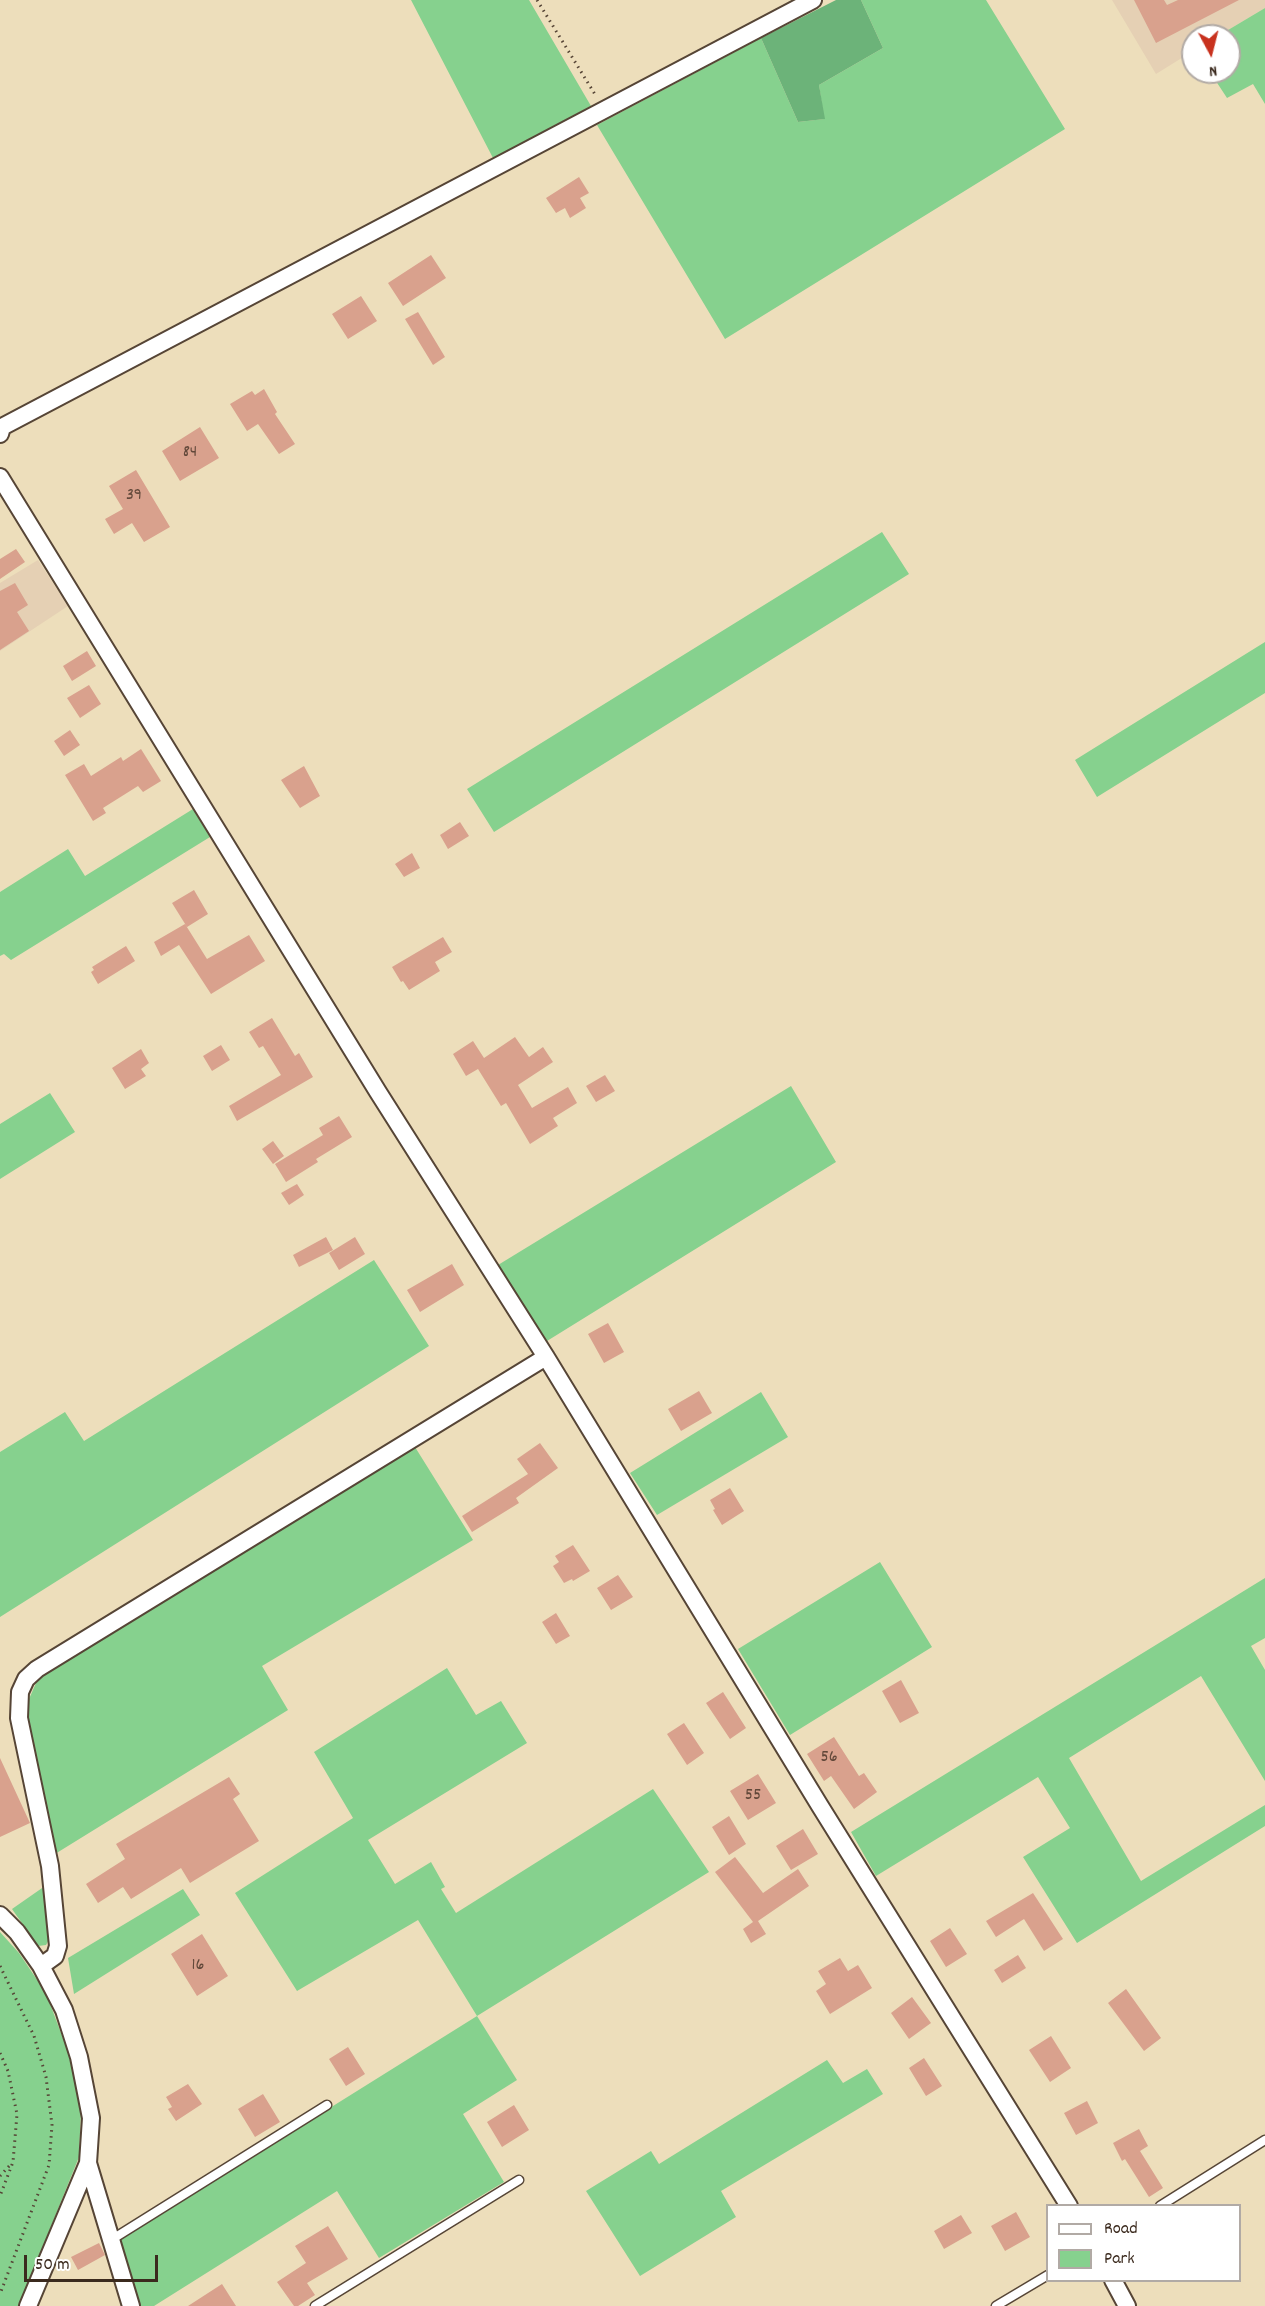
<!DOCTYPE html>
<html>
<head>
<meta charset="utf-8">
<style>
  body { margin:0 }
  #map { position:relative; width:1265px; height:2306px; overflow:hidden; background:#eddebb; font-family:Dekko,sans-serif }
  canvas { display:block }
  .legend { position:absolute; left:1046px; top:2204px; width:195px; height:78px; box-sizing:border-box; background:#fff; border:2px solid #b1aaa5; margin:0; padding:8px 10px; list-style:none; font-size:18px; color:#3b2a1e }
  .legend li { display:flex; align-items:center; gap:12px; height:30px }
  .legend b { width:30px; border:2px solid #b1aaa5 }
  .north { position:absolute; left:1181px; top:24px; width:60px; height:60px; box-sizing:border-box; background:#fff; border:2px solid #b1aaa5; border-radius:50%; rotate:173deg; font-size:16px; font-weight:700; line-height:24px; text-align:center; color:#3b2a1e }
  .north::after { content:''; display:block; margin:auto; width:21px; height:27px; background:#c8321e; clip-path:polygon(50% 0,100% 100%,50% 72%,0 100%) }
  .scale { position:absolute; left:24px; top:2255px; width:134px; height:27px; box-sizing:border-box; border:3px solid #3b2a1e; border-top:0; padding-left:8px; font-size:18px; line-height:21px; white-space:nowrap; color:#3b2a1e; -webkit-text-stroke:4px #fff; paint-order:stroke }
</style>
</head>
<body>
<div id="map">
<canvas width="1265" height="2306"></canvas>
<ul class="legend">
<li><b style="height:8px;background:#fff"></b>Road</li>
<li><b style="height:16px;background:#86d18e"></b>Park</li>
</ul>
<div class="north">N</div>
<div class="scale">50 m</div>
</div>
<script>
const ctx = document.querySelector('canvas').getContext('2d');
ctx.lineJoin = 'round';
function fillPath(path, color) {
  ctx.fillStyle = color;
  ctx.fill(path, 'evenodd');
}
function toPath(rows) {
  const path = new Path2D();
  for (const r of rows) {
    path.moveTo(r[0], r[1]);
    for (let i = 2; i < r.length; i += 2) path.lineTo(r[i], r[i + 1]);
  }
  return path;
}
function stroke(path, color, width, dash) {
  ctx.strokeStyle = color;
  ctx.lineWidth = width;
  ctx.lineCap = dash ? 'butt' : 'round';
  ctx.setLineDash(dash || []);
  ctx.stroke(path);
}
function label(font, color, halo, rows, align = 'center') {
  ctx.font = font + ' Dekko,sans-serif';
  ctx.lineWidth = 4.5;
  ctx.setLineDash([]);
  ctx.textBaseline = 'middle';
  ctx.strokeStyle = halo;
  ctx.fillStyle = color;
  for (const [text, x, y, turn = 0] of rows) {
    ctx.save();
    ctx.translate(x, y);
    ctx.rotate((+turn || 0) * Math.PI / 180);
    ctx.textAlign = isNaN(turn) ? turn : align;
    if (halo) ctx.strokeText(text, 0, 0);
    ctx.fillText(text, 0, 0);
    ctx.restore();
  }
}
fillPath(toPath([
  [1112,0,1265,0,1265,8,1218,36,1193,36,1193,51,1156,74],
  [38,560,68,606,0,651,0,583]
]), '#e5d0b4');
fillPath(toPath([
  [411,0,529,0,591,106,493,158],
  [861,0,986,0,1065,129,725,339,597,125,761,38,798,122,824,119,819,85,883,48],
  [1265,8,1265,104,1253,84,1227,98,1210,72,1229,72,1229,36,1218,36],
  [882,532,909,574,494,832,467,789],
  [1265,642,1265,693,1097,797,1075,760],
  [193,809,210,837,11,960,4,954,0,956,0,892,68,849,85,876],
  [791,1086,836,1162,547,1341,498,1265],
  [50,1093,75,1132,0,1179,0,1124],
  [374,1260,429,1346,0,1617,0,1452,65,1412,84,1441],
  [761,1392,788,1437,657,1515,630,1473],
  [415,1447,473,1540,262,1666,288,1710,55,1854,26,1706,39,1676],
  [880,1562,932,1647,790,1735,738,1649],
  [1265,1578,1265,1638,1251,1646,1265,1670,1265,1781,1201,1676,1069,1758,1141,1881,1265,1805,1265,1826,1077,1943,1023,1857,1070,1828,1038,1777,876,1876,851,1832],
  [447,1668,476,1715,501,1701,527,1743,368,1840,395,1884,431,1862,445,1887,441,1889,456,1913,653,1789,709,1872,477,2016,517,2080,463,2114,504,2182,379,2258,337,2191,154,2306,137,2306,117,2241,477,2016,418,1920,297,1991,235,1893,353,1818,314,1752],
  [45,1886,50,1938,46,1945,38,1946,12,1909],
  [183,1889,200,1915,74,1994,68,1958],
  [0,1932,19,1953,46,1993,73,2065,81,2110,79,2157,19,2306,0,2306],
  [827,2060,843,2083,867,2069,883,2094,721,2191,736,2217,640,2276,586,2191,651,2151,659,2164]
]), '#86d18e');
fillPath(toPath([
  [836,0,861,0,883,48,819,85,825,119,798,122,761,38]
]), '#6cb379');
fillPath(toPath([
  [1134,0,1164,0,1167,5,1178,0,1239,0,1156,43],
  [579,177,589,193,580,198,586,208,570,218,565,208,556,213,546,198],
  [431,255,446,278,403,306,388,283],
  [361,296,377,321,348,339,332,314],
  [418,312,445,357,433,365,405,319],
  [264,389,277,412,275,414,295,444,279,454,258,424,247,431,230,404,252,391,255,395],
  [200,427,219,458,180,481,162,451],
  [136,470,170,527,144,542,132,523,114,534,105,519,123,509,109,486],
  [16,549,25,562,0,579,0,559],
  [15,583,28,605,17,612,29,631,0,650,0,591],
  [87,651,96,666,72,681,63,666],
  [89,685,101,704,80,718,67,698],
  [70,730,80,745,64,756,54,741],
  [141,749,161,781,143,792,138,786,103,808,106,813,93,821,65,775,84,764,91,776,121,757,123,761],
  [304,766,320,796,300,808,281,780],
  [460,822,469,836,448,849,440,835],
  [412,853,420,868,404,877,395,864],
  [194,890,208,914,187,927,172,903],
  [185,924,207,959,249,935,265,961,211,994,179,945,161,956,154,942],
  [443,937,452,952,435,962,440,971,409,990,403,981,401,982,392,967],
  [126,946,135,961,98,984,91,972,94,970,92,967],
  [272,1018,295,1056,299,1053,313,1077,237,1121,229,1106,281,1075,263,1046,259,1048,249,1032],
  [515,1037,529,1057,543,1047,553,1062,518,1085,532,1108,568,1087,577,1103,553,1118,558,1126,530,1144,506,1103,501,1106,478,1069,466,1076,453,1054,473,1041,484,1058],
  [221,1045,230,1060,212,1071,203,1056],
  [141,1049,149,1063,141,1069,146,1076,125,1089,112,1068],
  [605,1075,615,1091,596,1102,586,1086],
  [339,1116,352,1137,316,1159,318,1162,286,1182,275,1164,323,1135,319,1128],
  [273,1141,284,1156,273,1164,262,1149],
  [297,1184,304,1195,289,1205,281,1193],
  [326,1237,333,1250,299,1267,293,1255],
  [355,1237,365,1254,339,1270,329,1253],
  [452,1264,464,1285,420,1312,407,1290],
  [608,1323,624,1352,604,1363,588,1334],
  [699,1391,712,1413,681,1431,668,1409],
  [540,1443,558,1468,516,1498,519,1503,472,1532,462,1516,528,1474,517,1459],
  [730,1488,744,1511,722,1525,713,1510,715,1509,710,1500],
  [573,1545,590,1571,573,1581,572,1579,564,1583,553,1566,559,1562,555,1556],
  [618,1575,633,1597,611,1610,597,1588],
  [556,1613,570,1636,556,1644,542,1622],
  [901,1680,919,1713,900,1723,882,1691],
  [723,1692,746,1728,730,1739,706,1703],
  [684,1723,704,1753,687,1765,667,1734],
  [834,1737,859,1776,864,1773,877,1792,854,1809,831,1776,824,1781,807,1754],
  [0,1758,30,1823,0,1837],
  [758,1774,776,1803,748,1820,730,1791],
  [229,1777,240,1794,233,1799,259,1841,190,1883,181,1868,131,1899,123,1887,98,1903,86,1884,125,1859,116,1844],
  [729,1816,746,1844,729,1855,712,1827],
  [803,1829,818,1854,791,1870,776,1846],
  [735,1857,763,1893,798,1869,809,1886,758,1921,766,1934,751,1943,743,1929,753,1922,715,1872],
  [1033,1893,1063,1939,1044,1951,1024,1919,996,1937,986,1921],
  [950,1928,967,1954,946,1967,930,1941],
  [202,1934,228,1976,197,1996,171,1954],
  [1018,1955,1026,1968,1002,1983,994,1970],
  [840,1958,848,1971,858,1965,872,1988,830,2014,816,1991,826,1984,818,1971],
  [1126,1989,1161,2038,1144,2051,1108,2003],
  [912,1997,931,2023,909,2039,891,2013],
  [1051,2036,1071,2068,1050,2082,1029,2050],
  [348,2047,365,2074,346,2086,329,2059],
  [924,2058,942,2086,926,2096,909,2068],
  [188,2084,202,2104,176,2121,168,2109,172,2107,166,2097],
  [263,2094,280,2122,255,2137,238,2109],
  [1087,2101,1098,2123,1076,2135,1064,2113],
  [514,2105,529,2130,502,2147,487,2122],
  [1139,2129,1148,2146,1140,2151,1163,2188,1149,2197,1125,2159,1122,2161,1113,2143],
  [1016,2212,1030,2237,1005,2251,991,2226],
  [961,2215,972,2233,944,2249,934,2231],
  [328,2226,348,2259,307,2283,315,2295,298,2306,294,2306,277,2282,306,2263,295,2246],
  [99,2243,105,2255,78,2270,71,2257],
  [222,2284,236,2306,188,2306]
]), '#d9a18d');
const lane = toPath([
  [1160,2206,1265,2140],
  [111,2240,327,2105],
  [315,2306,519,2180],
  [996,2306,1048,2275]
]);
const street = toPath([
  [0,434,2,427,813,0],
  [0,477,378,1092,546,1357,820,1806,1069,2206],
  [0,1915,17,1932,41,1966,64,2010,79,2057,91,2118,88,2163,28,2306],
  [41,1966,55,1956,58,1946,50,1866,19,1718,20,1692,26,1679,37,1669,546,1357],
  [88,2163,131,2306],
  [1113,2280,1127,2306]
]);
stroke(lane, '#564536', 11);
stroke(street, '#564536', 20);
stroke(toPath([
  [537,0,596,96],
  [0,1966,34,2036,46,2077,52,2125,49,2165,0,2294],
  [0,2053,8,2071,17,2114,13,2162,0,2196],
  [0,2176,11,2164]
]), '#564536', 3, [1.5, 4.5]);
stroke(lane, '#fff', 8);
stroke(street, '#fff', 16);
label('18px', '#62483a', null, [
  ["84",190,454],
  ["39",134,497],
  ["56",829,1759],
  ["55",753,1797],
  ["16",198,1967]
]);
</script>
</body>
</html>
